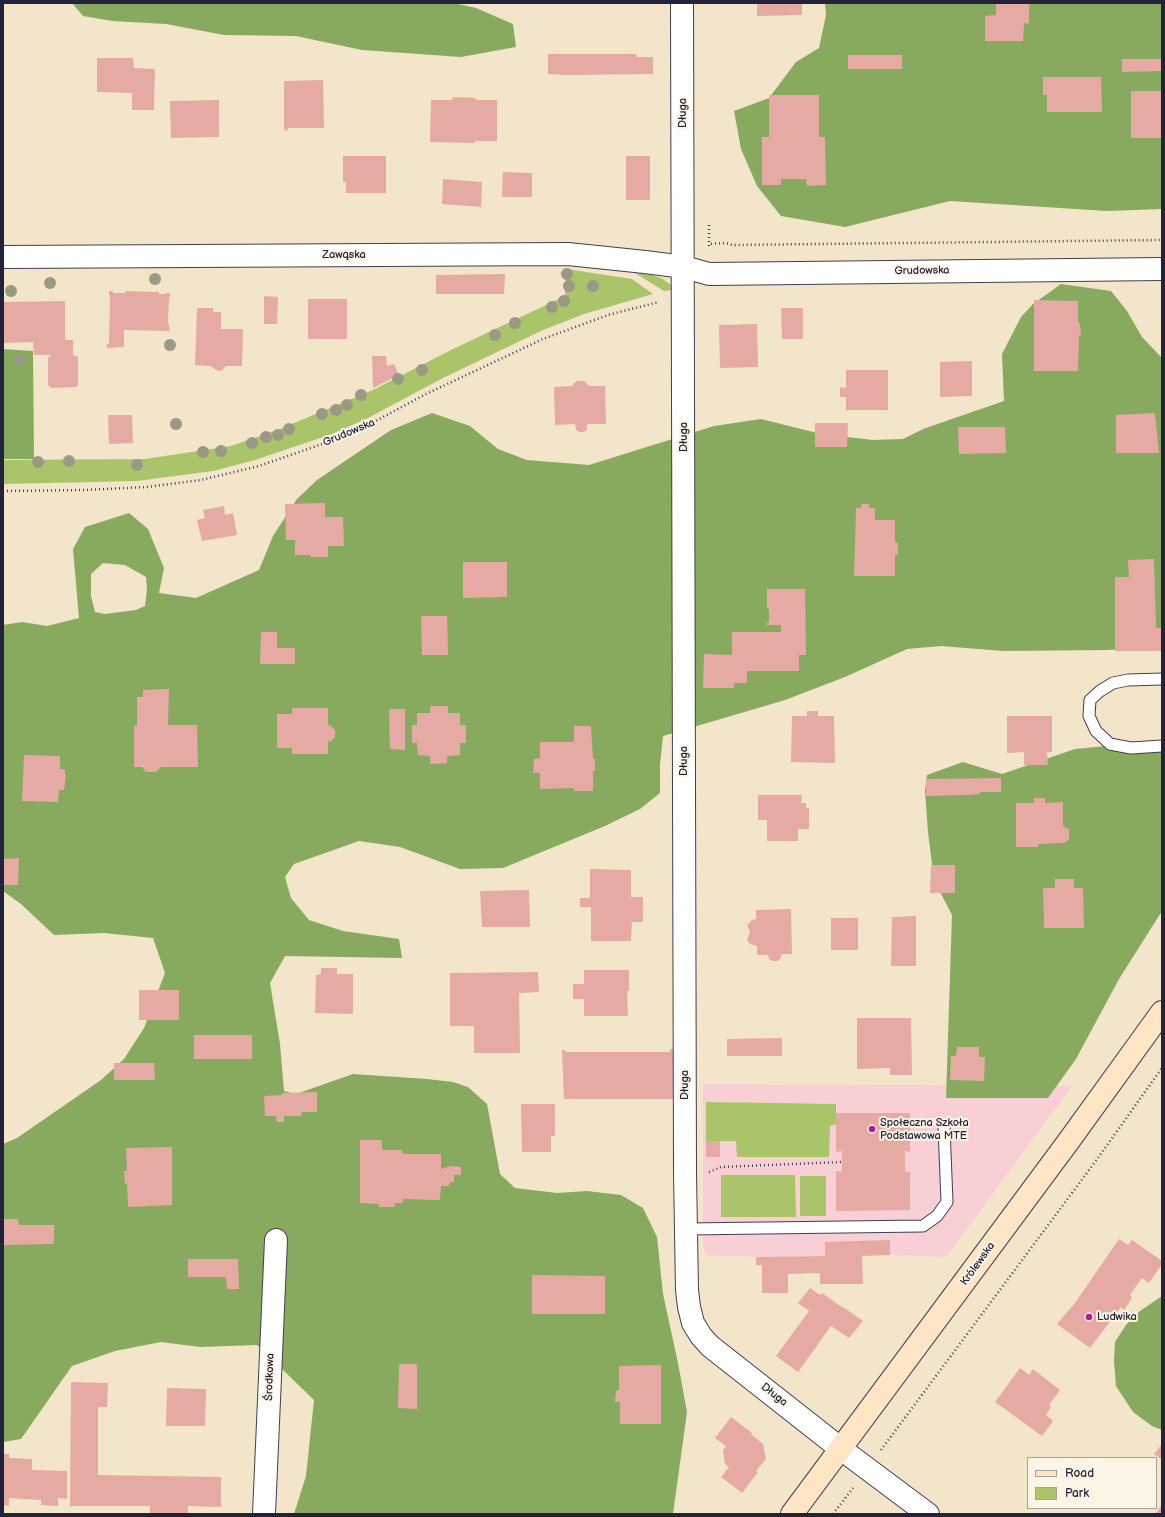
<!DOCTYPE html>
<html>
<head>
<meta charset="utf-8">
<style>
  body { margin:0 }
  #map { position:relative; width:1165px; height:1517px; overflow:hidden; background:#f3e5ca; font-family:"Balsamiq Sans",sans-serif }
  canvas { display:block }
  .frame { position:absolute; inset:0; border:4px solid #22223b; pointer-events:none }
  .legend { position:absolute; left:1027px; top:1457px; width:130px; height:52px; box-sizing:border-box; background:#fcf5e5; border:1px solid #a5a1a1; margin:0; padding:5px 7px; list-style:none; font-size:12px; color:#22223b }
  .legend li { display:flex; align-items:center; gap:8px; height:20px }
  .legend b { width:20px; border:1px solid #a5a1a1 }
</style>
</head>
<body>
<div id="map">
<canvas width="1165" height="1517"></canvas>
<div class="frame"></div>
<ul class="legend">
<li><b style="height:5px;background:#fde5c5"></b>Road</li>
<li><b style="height:11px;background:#aac46a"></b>Park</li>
</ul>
</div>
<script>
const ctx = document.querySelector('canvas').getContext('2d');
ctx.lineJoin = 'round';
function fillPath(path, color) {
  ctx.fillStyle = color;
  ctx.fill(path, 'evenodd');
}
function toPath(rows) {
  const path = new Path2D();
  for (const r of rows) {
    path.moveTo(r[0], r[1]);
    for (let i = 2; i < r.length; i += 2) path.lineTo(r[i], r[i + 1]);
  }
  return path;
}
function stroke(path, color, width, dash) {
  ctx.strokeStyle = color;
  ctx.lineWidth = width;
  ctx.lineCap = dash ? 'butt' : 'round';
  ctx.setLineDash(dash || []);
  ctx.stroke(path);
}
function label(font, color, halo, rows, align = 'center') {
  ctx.font = font + ' "Balsamiq Sans",sans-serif';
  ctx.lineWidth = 4;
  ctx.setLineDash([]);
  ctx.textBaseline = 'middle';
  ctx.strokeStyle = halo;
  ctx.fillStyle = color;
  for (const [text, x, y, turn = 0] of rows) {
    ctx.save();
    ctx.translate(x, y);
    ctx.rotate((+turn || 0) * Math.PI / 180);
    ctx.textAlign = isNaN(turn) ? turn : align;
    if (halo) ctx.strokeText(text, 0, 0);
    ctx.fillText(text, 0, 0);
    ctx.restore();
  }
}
fillPath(toPath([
  [703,1084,1072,1086,946,1257,890,1255,756,1257,707,1255,703,1246]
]), '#f7cfd5');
fillPath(toPath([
  [566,269,632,279,653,294,584,314,543,330,443,378,368,418,332,434,255,460,213,471,137,481,3,484,3,460,145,459,231,446,280,429,373,390,453,349,565,296],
  [635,273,653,275,663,279,671,285,671,290,664,291],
  [706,1102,836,1104,836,1124,830,1126,829,1157,737,1157,736,1141,706,1141],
  [721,1175,795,1175,796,1217,721,1217],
  [800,1176,826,1176,826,1216,800,1216]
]), '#aac46a');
fillPath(toPath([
  [72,3,454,3,476,8,513,24,516,47,461,57,362,50,296,36,224,35,166,24,112,21,83,16],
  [825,3,1162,3,1162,209,1107,211,950,201,845,227,781,216,757,186,741,149,734,111,769,98,796,62,819,48,826,15],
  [1061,284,1111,291,1127,311,1142,337,1162,358,1162,646,1108,650,1003,651,941,646,907,649,845,677,785,700,663,736,660,764,660,793,640,809,605,826,503,868,460,869,400,847,359,841,294,864,285,877,291,898,309,920,343,931,399,939,402,958,285,956,270,983,280,1044,284,1091,296,1094,353,1074,427,1079,453,1082,468,1087,487,1104,500,1174,515,1188,557,1193,587,1191,621,1195,643,1208,657,1237,663,1294,678,1363,687,1412,673,1514,294,1514,306,1476,314,1400,257,1345,200,1347,161,1342,115,1351,72,1366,21,1439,3,1442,3,1144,17,1138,101,1080,124,1059,144,1028,165,973,153,938,104,933,54,935,21,904,3,891,3,625,22,622,47,626,79,618,73,549,85,527,129,513,148,529,164,568,159,593,196,598,259,570,273,536,297,499,317,480,391,430,432,413,470,426,498,449,527,460,589,465,714,426,761,419,821,434,873,440,903,439,923,429,1004,401,1002,354,1021,317,1033,304],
  [103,563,125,565,146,577,147,589,145,606,136,610,105,614,95,612,91,596,91,574],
  [3,349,33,351,34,459,3,459],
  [1117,745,1162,750,1162,911,1119,979,1076,1059,1048,1098,946,1098,952,915,934,880,928,832,925,791,927,775,963,762,1002,774,1075,749],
  [1162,1296,1162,1430,1152,1426,1133,1412,1116,1386,1114,1361,1115,1342,1126,1325,1140,1311]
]), '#87aa5e');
fillPath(toPath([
  [757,3,802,3,802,15,757,16],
  [996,3,1029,3,1029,24,1024,23,1023,41,985,41,985,16,996,15],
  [548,54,636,54,637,57,653,57,653,74,567,75,548,74],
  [848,55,902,55,902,69,848,69],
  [97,58,133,58,134,68,155,69,154,110,132,110,132,93,97,92],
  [1122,59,1162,59,1162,71,1122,72],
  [1043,77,1101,77,1102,112,1047,112,1047,95,1043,95],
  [323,80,324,128,288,128,287,131,284,130,284,81],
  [1131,91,1162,91,1161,138,1131,138],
  [769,95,819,95,819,137,825,137,826,185,807,186,806,179,781,179,781,185,762,185,762,137,769,137],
  [453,97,475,98,476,100,497,100,497,141,475,141,475,143,430,142,431,100,452,100],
  [219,100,219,137,171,138,170,101],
  [343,156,386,156,386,193,346,193,346,182,343,182],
  [626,156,650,156,650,200,626,200],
  [503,172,532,173,532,197,502,197],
  [443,179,482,182,481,207,442,204],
  [505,274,504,294,436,294,436,275],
  [109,291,113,291,113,293,125,293,125,291,159,292,159,294,166,294,166,293,170,293,170,297,169,297,168,321,170,331,124,330,124,347,107,348,107,344,109,344,110,295,109,296],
  [264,296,278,297,277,324,264,324],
  [308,299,347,299,347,339,308,339],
  [1034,300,1078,301,1078,322,1080,324,1081,335,1079,336,1078,371,1034,371],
  [65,301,65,340,73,340,73,355,78,357,78,385,76,387,51,388,48,385,48,358,51,355,34,355,33,342,3,343,3,302],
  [197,308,213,308,213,312,221,312,221,329,243,329,242,366,226,366,221,371,216,370,211,366,195,365],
  [781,308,803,308,803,339,782,339],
  [757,324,758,367,720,368,719,325],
  [372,356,386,356,387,366,394,364,399,375,373,388],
  [972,361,972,396,940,397,940,362],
  [846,370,888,370,888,410,846,410,846,397,840,397,840,387,846,388],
  [577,381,584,381,589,386,605,386,606,424,587,424,587,430,584,432,579,432,576,430,575,424,555,425,554,387,573,386,573,384],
  [1155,413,1159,453,1116,453,1116,415],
  [108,415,132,415,133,443,109,444],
  [815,423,848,423,847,447,815,447],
  [958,427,1005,427,1006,453,959,454],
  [325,503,325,517,343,517,344,546,328,546,328,557,311,557,310,555,295,555,295,540,286,540,285,504],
  [862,504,869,504,869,508,875,508,875,520,895,520,895,542,898,543,898,554,895,555,895,576,854,576,856,508,861,508],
  [224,506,225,515,233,513,237,535,202,541,197,520,205,518,203,510],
  [1154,559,1156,628,1162,628,1162,651,1115,651,1115,577,1129,577,1128,560],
  [463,562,507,562,507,597,463,598],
  [767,589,805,589,806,655,799,655,799,671,747,671,747,683,734,683,734,688,703,688,704,654,732,655,732,632,781,632,781,625,767,625,767,623,769,623,769,609,767,608],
  [421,616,447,616,448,655,422,655],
  [261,632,277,632,277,648,295,648,295,664,260,664],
  [169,689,168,725,197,725,198,767,161,767,156,772,146,772,142,767,134,767,134,726,137,726,137,697,143,697,143,690],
  [430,706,448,706,448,713,460,713,460,725,466,725,466,743,460,743,460,755,447,756,447,763,430,764,430,756,418,755,417,743,412,743,412,725,417,725,417,713,430,713],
  [292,708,328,708,328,725,330,725,335,730,335,737,330,742,328,741,328,754,292,754,292,748,277,748,277,714,292,714],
  [389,709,405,709,405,750,390,749],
  [807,711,818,711,818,716,834,716,835,763,791,762,792,716,807,716],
  [1007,716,1052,716,1052,752,1047,752,1048,765,1024,765,1024,752,1007,753],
  [574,726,591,726,593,759,595,759,595,771,593,771,593,791,574,791,574,788,540,789,540,773,533,773,534,759,540,758,540,742,573,742,574,741],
  [24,755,60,756,60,769,65,770,65,775,66,775,64,790,59,790,58,802,22,801],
  [1001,778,1001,792,980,792,980,794,968,795,926,796,926,779],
  [758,795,802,795,801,803,806,803,806,808,809,808,809,829,798,829,798,841,767,841,767,820,758,820],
  [1034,798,1045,798,1045,803,1063,802,1063,826,1069,829,1069,840,1064,843,1038,844,1038,847,1016,847,1016,803,1034,803],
  [19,858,18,885,3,885,3,859],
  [931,865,955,865,955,893,930,893],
  [590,869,631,870,631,897,643,897,643,922,632,922,631,941,591,941,591,907,580,907,580,898,590,898],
  [1055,879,1074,879,1074,888,1083,888,1084,928,1044,928,1043,888,1055,888],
  [529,890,530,927,482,927,480,891],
  [791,909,792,954,782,954,780,959,777,961,772,961,769,959,768,955,757,955,757,946,750,944,747,940,750,932,747,925,752,920,756,919,756,910],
  [916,916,916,966,891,966,892,917],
  [831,918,858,918,858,950,831,950],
  [321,968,337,968,337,974,353,974,353,1014,315,1013,316,975,321,974],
  [584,970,629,970,629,991,627,991,628,1016,584,1016,584,999,573,999,573,984,584,984],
  [538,972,539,992,519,993,520,1053,474,1053,474,1026,450,1026,450,973],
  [139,990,179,990,179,1020,139,1020],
  [857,1018,911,1018,912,1075,890,1075,890,1068,857,1069],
  [194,1035,252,1035,252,1059,194,1059],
  [782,1038,782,1056,727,1056,727,1039],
  [957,1047,979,1047,979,1057,985,1057,984,1081,950,1080,951,1056,956,1056],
  [670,1049,673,1049,674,1099,564,1099,562,1050,565,1050,565,1052,670,1052],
  [114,1063,154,1063,155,1080,114,1080],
  [317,1092,317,1112,302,1112,301,1116,284,1116,284,1122,277,1122,276,1116,265,1116,264,1096,282,1095,282,1093],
  [521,1104,555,1104,555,1136,551,1136,551,1152,522,1152],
  [836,1113,910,1113,910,1152,905,1151,905,1172,910,1172,910,1210,836,1211,836,1171,842,1172,842,1151,836,1152],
  [360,1140,382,1140,382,1150,402,1150,403,1154,441,1154,441,1169,451,1166,461,1167,461,1175,454,1175,454,1182,451,1182,448,1186,441,1186,440,1200,403,1199,403,1203,395,1203,395,1207,379,1207,379,1204,360,1203],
  [706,1141,720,1141,720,1157,706,1157],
  [172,1147,172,1205,128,1207,127,1184,125,1184,124,1171,127,1171,126,1148],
  [3,1219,18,1219,19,1225,54,1225,54,1244,3,1245],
  [1119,1239,1128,1245,1132,1240,1162,1261,1162,1264,1149,1283,1142,1278,1130,1295,1132,1298,1124,1310,1121,1307,1090,1348,1057,1324,1075,1303],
  [890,1240,890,1255,862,1256,863,1284,820,1284,820,1273,788,1274,788,1293,762,1293,762,1265,756,1265,756,1257,825,1256,825,1242],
  [188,1259,238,1259,239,1289,227,1289,226,1277,188,1277],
  [532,1275,605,1276,605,1314,532,1314],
  [810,1288,820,1295,822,1293,843,1308,843,1307,863,1321,849,1338,831,1326,798,1372,776,1356,809,1311,798,1303],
  [399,1364,417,1364,417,1409,398,1408],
  [661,1365,661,1424,620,1424,620,1402,615,1402,616,1391,619,1390,619,1366],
  [1020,1368,1029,1375,1033,1369,1060,1390,1049,1405,1051,1407,1046,1415,1053,1421,1042,1436,995,1402],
  [71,1382,108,1383,107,1407,98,1407,98,1475,221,1477,221,1507,188,1506,188,1514,150,1514,150,1506,70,1506],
  [167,1388,206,1389,205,1426,166,1426],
  [731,1417,752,1433,751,1434,763,1444,766,1459,756,1471,758,1472,742,1493,721,1477,729,1467,725,1464,723,1450,726,1446,715,1438],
  [1162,1444,1162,1460,1154,1454],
  [3,1454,9,1454,9,1458,32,1459,32,1470,67,1471,67,1499,58,1498,58,1506,41,1505,41,1500,9,1498,9,1506,3,1505],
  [1162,1505,1162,1514,1155,1514]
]), '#e5aaa4');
const lane = toPath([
  [1162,679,1128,680,1113,683,1100,691,1090,700,1089,716,1096,731,1110,744,1131,748,1162,746],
  [686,1229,923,1226,937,1216,947,1202,944,1127]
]);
const street = toPath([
  [682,3,685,1173,687,1290,689,1307,693,1323,701,1336,710,1346,841,1449,928,1514],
  [3,257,568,254,645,262,684,267,709,274,1162,269],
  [264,1514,276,1240]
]);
const secondary = toPath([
  [792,1514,1068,1142,1162,1012]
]);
stroke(lane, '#413f50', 13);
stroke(street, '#413f50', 24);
stroke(secondary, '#413f50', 24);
stroke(toPath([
  [709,225,709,242],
  [709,246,709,244,725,243,733,245,1162,240],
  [3,491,84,490,147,487,201,480,259,466,325,443,372,423,426,394,543,339,608,315,659,302],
  [709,1172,721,1167,842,1162],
  [881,1450,1095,1162,1162,1068],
  [833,1514,853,1488]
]), '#413f50', 2.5, [1, 3]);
stroke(lane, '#fff', 11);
stroke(street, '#fff', 22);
stroke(secondary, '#fde5c5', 22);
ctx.fillStyle = '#9a9984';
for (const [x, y] of [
  [567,274],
  [155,279],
  [50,283],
  [569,286],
  [593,286],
  [11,291],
  [564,301],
  [552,307],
  [515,323],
  [495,335],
  [170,345],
  [19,360],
  [422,370],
  [398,379],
  [361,395],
  [347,405],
  [336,410],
  [322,414],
  [176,424],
  [289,429],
  [278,435],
  [266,437],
  [252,443],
  [221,451],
  [203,452],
  [69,461],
  [38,462],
  [137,465]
]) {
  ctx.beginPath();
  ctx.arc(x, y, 6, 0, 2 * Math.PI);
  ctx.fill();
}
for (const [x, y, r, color] of [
  [872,1129,4,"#b5179e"],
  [1089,1317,4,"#b5179e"]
]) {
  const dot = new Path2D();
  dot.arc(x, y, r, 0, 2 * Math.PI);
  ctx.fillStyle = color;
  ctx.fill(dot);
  stroke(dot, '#fcf5e5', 1.5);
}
label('11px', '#22223b', '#fcf5e5', [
  ["Długa",683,113,-90],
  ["Zawąska",344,255],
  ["Grudowska",922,271,-1],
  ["Grudowska",349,433,-23],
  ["Długa",684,437,-90],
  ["Długa",684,761,-90],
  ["Długa",685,1085,-90],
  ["Królewska",978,1264,-54],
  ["Środkowa",270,1377,-88],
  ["Długa",774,1395,38]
]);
label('11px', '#22223b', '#fcf5e5', [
  ["Społeczna Szkoła",880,1123],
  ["Podstawowa MTE",880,1136],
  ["Ludwika",1097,1317]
], 'left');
</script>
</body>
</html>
